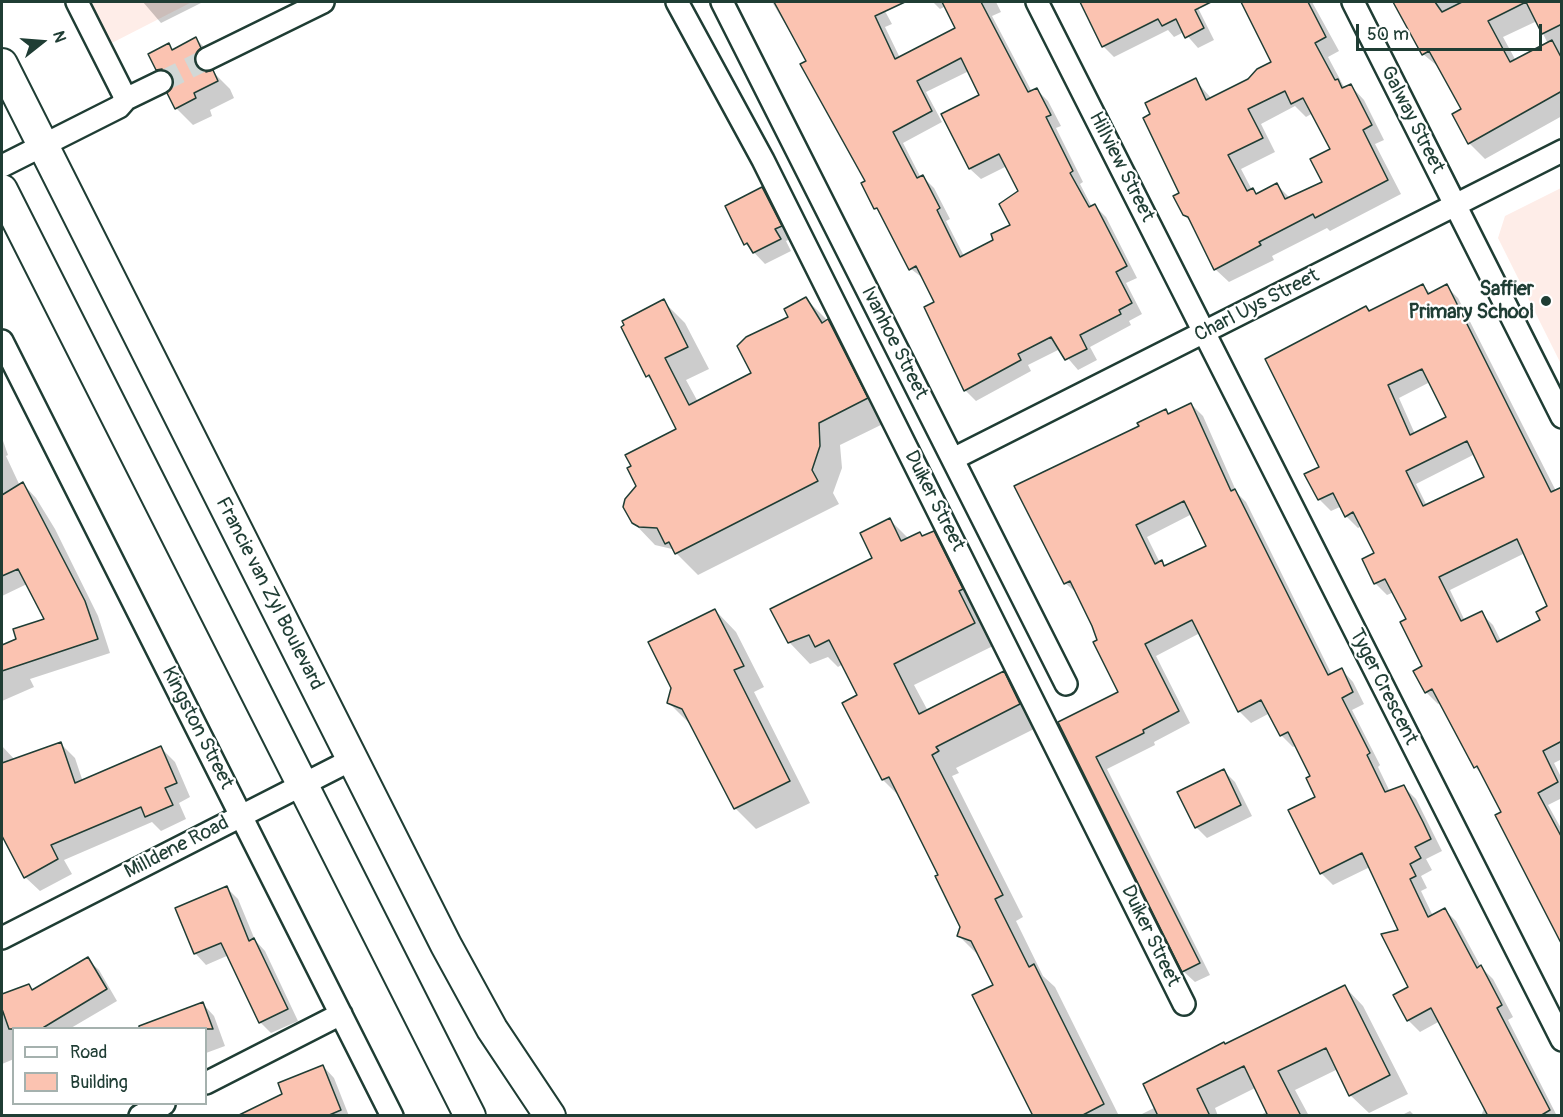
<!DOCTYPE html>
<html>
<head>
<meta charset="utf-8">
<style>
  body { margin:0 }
  #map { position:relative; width:1563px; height:1117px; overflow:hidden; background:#fff; font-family:Pangolin,sans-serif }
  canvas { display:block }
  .frame { position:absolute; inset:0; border:3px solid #1f3d34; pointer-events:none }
  .legend { position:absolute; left:12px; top:1027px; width:195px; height:78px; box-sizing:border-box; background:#fff; border:2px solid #a5b1ae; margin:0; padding:8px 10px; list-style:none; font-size:18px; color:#1f3d34 }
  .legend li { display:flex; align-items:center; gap:12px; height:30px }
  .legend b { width:30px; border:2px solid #a5b1ae }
  .north { position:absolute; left:12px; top:12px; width:60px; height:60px; -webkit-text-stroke:4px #fff; paint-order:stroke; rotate:73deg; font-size:16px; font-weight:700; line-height:24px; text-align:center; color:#1f3d34 }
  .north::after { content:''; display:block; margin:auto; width:21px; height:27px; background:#1f3d34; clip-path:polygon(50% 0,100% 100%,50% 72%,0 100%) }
  .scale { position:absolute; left:1356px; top:24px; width:186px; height:27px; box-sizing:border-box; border:3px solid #1f3d34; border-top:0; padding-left:8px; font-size:18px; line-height:21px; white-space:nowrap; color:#1f3d34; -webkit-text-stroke:4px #fff; paint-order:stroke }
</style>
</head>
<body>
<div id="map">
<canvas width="1563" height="1117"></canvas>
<div class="frame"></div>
<ul class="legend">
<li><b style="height:8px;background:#fff"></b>Road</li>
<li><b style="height:16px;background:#fbc3b1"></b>Building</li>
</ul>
<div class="north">N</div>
<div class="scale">50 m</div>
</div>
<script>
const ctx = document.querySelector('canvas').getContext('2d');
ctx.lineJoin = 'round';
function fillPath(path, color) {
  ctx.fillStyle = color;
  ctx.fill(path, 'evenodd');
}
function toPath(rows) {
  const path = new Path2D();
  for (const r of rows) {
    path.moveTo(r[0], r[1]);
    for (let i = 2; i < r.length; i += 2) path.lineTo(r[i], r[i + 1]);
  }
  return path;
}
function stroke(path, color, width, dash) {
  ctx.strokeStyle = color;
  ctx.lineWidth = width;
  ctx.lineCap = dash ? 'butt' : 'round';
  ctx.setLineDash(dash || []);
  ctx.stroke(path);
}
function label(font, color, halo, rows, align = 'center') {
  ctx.font = font + ' Pangolin,sans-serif';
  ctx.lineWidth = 4.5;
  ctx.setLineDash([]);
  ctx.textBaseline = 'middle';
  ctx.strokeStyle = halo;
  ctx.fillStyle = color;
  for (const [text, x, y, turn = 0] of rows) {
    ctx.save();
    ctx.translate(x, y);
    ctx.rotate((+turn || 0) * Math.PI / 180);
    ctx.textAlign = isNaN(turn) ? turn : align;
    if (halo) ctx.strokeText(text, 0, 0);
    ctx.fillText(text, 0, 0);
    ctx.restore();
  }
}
fillPath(toPath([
  [78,2,192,2,102,48],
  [1561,188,1561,364,1498,238,1505,216]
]), '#feede8');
fillPath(toPath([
  [143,2,203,2,161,23],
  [772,2,880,2,892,24,885,27,900,58,957,29,946,6,940,9,933,2,996,2,1001,12,992,16,1032,92,1037,90,1048,101,1061,126,1056,128,1083,182,1080,184,1092,207,1095,206,1106,217,1137,278,1126,283,1142,314,1129,321,1131,325,1090,347,1097,360,1078,370,1060,349,1028,365,1031,371,976,401,965,390,936,303,924,279,911,269,882,215,876,208,867,182,808,62],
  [969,71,981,95,943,115,970,169,981,179,1007,166,1020,192,1012,225,995,240,964,256,946,221,950,219,934,188,923,177,921,178,903,143,942,122,926,92],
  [1082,2,1195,2,1214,40,1198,48,1184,32,1174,37,1168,30,1114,57,1103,46],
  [1242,2,1312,2,1339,51,1328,57,1344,87,1351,86,1364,100,1384,140,1375,144,1401,194,1330,231,1327,228,1272,256,1274,260,1229,282,1215,269,1190,221,1184,215,1181,194,1195,80,1212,99,1249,80,1273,62],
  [1295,106,1306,117,1313,113,1332,150,1324,183,1291,199,1277,185,1258,195,1252,190,1241,169,1275,152,1261,124],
  [1394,2,1562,2,1562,116,1485,159,1469,143,1463,110,1441,69,1423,54],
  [1537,21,1548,44,1516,61,1503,37],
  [196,39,213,56,218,65,213,72,230,89,234,98,210,110,212,116,193,125,176,108,174,86,157,70,168,45,174,50],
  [762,189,773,200,792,238,786,241,791,251,765,264,746,244],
  [1423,285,1431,294,1446,286,1458,298,1556,491,1562,488,1562,759,1554,763,1562,779,1562,798,1548,805,1562,830,1562,941,1484,776,1475,767,1440,703,1438,704,1426,692,1424,667,1408,620,1394,592,1387,595,1375,583,1376,554,1362,526,1358,528,1346,516,1342,506,1331,511,1319,499,1321,468,1366,308,1370,312],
  [1430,382,1448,418,1415,434,1399,398],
  [1475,454,1486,477,1427,506,1416,484],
  [1525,553,1549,607,1542,621,1501,641,1493,625,1481,613,1465,621,1450,590],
  [806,299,850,343,889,421,840,445,842,468,833,493,839,504,698,575,672,549,655,545,633,522,678,430,656,385,647,376,663,301,685,323,709,369,686,380,698,402,753,374,790,317],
  [1191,404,1203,416,1237,493,1246,502,1332,675,1342,670,1353,682,1364,704,1352,710,1380,765,1378,767,1390,792,1404,787,1416,799,1442,851,1426,859,1432,870,1421,876,1427,888,1421,891,1433,916,1445,910,1456,921,1481,967,1493,979,1513,1017,1508,1020,1557,1116,1481,1116,1485,1106,1440,1021,1420,1032,1408,1020,1410,988,1401,932,1370,867,1333,885,1321,873,1317,797,1312,776,1297,745,1293,747,1281,735,1270,713,1251,723,1239,711,1200,633,1156,656,1190,723,1154,742,1155,745,1107,769,1210,975,1195,982,1183,971,1060,723,1120,693,1078,594,1065,583,1141,427,1165,410,1170,415],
  [1192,514,1208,546,1166,567,1160,563,1147,537],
  [2,438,8,455,6,456,20,486,23,484,36,498,55,529,98,616,110,653,30,679,34,687,2,701,2,647,18,640,46,620,27,584,2,596],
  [890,520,909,539,920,533,924,537,933,532,955,554,995,645,914,685,928,711,1003,673,1025,694,1040,726,956,768,959,773,952,776,1023,917,1016,921,1043,976,1055,987,1119,1116,1034,1116,995,986,980,957,959,936,961,926,940,875,901,798,883,780,859,696,843,664,838,667,828,657,810,664,789,642,874,558],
  [715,610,736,632,764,687,754,692,810,803,756,829,735,808,690,724,669,703],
  [61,744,75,758,83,782,160,747,175,762,190,797,179,803,186,819,161,831,152,822,64,860,72,874,40,891,25,877,2,833,2,746,15,760],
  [1223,770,1235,782,1252,816,1207,838,1196,827],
  [227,888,238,899,255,940,265,951,298,1021,271,1033,260,1022,229,955,206,965,195,953],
  [87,959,99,970,117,1001,71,1028,14,1028,14,1059,2,1064,2,996,29,986,34,991],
  [1345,987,1363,1006,1408,1094,1369,1113,1350,1095,1338,1069,1295,1090,1309,1116,1259,1116,1268,1111,1255,1088,1215,1108,1218,1116,1138,1116,1156,1107,1225,1045],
  [203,1004,214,1016,225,1046,206,1053],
  [323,1066,334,1078,349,1116,240,1116,284,1095],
  [1410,1111,1415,1116,1400,1116]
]), '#0003');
const building = toPath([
  [774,2,905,2,875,16,895,59,955,28,942,2,981,2,1028,92,1037,88,1051,115,1046,117,1073,171,1070,173,1089,207,1095,204,1127,266,1116,272,1132,303,1119,310,1121,314,1080,335,1087,349,1065,360,1051,337,1018,354,1021,360,964,391,924,307,934,302,916,266,909,270,877,208,874,209,861,183,865,181,800,64,806,61,774,2],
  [961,58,979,95,941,114,969,169,999,154,1018,191,999,204,1010,225,991,234,993,240,960,257,937,210,940,208,923,175,917,178,893,132,932,111,917,81,961,58],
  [1080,2,1211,2,1195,10,1204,28,1185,38,1176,19,1162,26,1158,19,1102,47,1080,2],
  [1241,2,1308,2,1326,37,1315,43,1335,80,1338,79,1342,88,1351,84,1372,125,1363,130,1388,180,1315,218,1313,214,1259,242,1261,245,1214,270,1188,217,1183,215,1173,196,1179,193,1143,118,1150,114,1145,103,1196,78,1206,100,1248,79,1257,69,1271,62,1241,2],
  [1285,91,1291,104,1303,98,1330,149,1310,159,1322,182,1285,199,1277,183,1256,194,1253,188,1247,191,1228,155,1263,138,1248,109,1285,91],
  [1393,2,1435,2,1442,12,1462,2,1562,2,1562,24,1542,34,1526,2,1488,21,1510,62,1552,40,1562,59,1562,91,1468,144,1452,114,1461,109,1429,51,1422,55,1393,2],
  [196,37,201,48,194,58,196,65,206,72,213,70,218,81,194,93,196,98,175,109,167,93,174,83,172,76,162,69,156,70,148,54,169,43,172,50,196,37],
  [762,187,782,226,775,229,781,239,753,253,747,243,744,245,725,206,762,187],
  [1423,284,1428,294,1447,284,1551,492,1562,487,1562,741,1543,751,1558,782,1538,793,1562,838,1562,945,1495,815,1501,812,1477,766,1474,768,1432,689,1425,693,1413,671,1422,666,1400,622,1406,619,1385,579,1374,584,1362,559,1374,553,1353,512,1345,517,1333,493,1318,500,1304,474,1319,467,1265,359,1366,306,1369,311,1423,284],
  [1422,369,1446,417,1410,435,1388,385,1422,369],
  [1467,441,1484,477,1423,506,1406,471,1467,441],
  [1517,539,1547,606,1536,612,1540,620,1497,642,1482,611,1461,621,1439,577,1517,539],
  [806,297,822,323,828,319,868,398,819,423,820,446,812,470,818,481,675,554,669,542,665,544,657,528,639,527,632,523,623,507,625,499,636,486,627,468,631,466,625,455,676,429,649,375,646,377,621,327,624,325,622,321,664,299,688,347,665,358,689,405,751,373,737,346,746,337,788,317,784,309,806,297],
  [1191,403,1231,491,1235,489,1328,675,1342,668,1353,692,1342,698,1370,753,1367,755,1385,792,1404,785,1423,822,1431,839,1415,847,1421,858,1410,864,1416,876,1410,879,1428,917,1445,908,1477,968,1481,965,1502,1005,1497,1008,1550,1110,1540,1116,1488,1116,1431,1008,1407,1021,1393,995,1408,987,1381,934,1398,930,1362,853,1320,874,1288,810,1315,797,1306,778,1310,776,1288,732,1280,736,1261,700,1238,712,1192,620,1145,644,1179,711,1143,730,1144,733,1096,757,1200,963,1182,972,1058,722,1118,692,1093,642,1097,640,1092,626,1070,581,1064,584,1014,486,1139,426,1137,423,1166,409,1168,414,1191,403],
  [1184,501,1206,546,1164,566,1162,560,1155,564,1136,525,1184,501],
  [23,482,85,601,98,639,2,671,2,645,16,639,13,629,44,619,18,569,2,576,2,495,23,482],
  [890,518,901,541,920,532,922,536,934,531,963,589,959,591,975,623,894,664,919,714,1004,671,1020,704,936,747,939,751,932,755,1003,895,995,899,1029,967,1034,964,1104,1104,1081,1116,1033,1116,972,995,993,985,971,941,957,936,960,927,935,876,938,875,889,777,882,780,842,703,857,695,829,640,815,647,809,635,788,643,770,609,872,558,860,533,890,518],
  [715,609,744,666,734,670,790,781,734,809,682,709,667,703,671,688,648,642,715,609],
  [61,742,75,783,161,746,177,783,165,788,173,805,145,817,141,807,51,845,58,859,24,878,2,836,2,763,61,742],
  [1224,769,1241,805,1195,828,1177,792,1224,769],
  [227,886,249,941,254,938,288,1009,259,1023,221,943,194,954,175,908,227,886],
  [88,957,107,989,41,1029,9,1029,2,1009,2,994,29,984,32,990,88,957],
  [1345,985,1390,1075,1349,1096,1326,1048,1278,1071,1301,1116,1268,1116,1244,1066,1197,1089,1210,1116,1158,1116,1143,1084,1224,1042,1225,1044,1345,985],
  [203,1002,213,1029,139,1029,139,1026,203,1002],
  [323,1065,341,1110,327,1116,237,1116,282,1094,278,1083,323,1065]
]);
fillPath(building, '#fbc3b1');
stroke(building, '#1f3d34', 1.5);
stroke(toPath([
  [161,82,207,59]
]), '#d2d8d6', 21, [21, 10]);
const minor = toPath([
  [77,2,126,99],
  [677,2,763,160,1184,1004],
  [722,2,1066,684],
  [1037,2,1562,1040],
  [1353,2,1562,417],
  [207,59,323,2],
  [2,166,119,107,126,99,161,82],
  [2,341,392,1116],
  [953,459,1562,151],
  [2,938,353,759],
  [206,1083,341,1014],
  [140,1116,164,1104]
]);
const secondary = toPath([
  [2,64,446,945,492,1029,550,1116],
  [2,190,470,1116]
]);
stroke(minor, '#1f3d34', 26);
stroke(secondary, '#1f3d34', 34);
stroke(minor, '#fff', 21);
stroke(secondary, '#fff', 30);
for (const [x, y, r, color] of [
  [1546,301,6,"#1f3d34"]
]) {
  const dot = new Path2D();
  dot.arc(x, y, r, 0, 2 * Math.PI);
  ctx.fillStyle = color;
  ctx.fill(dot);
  stroke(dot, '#fff', 2);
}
label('20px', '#1f3d34', '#fff', [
  ["Galway Street",1412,120,63],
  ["Hillview Street",1121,167,63],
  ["Charl Uys Street",1257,306,-27],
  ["Ivanhoe Street",894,343,63],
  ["Duiker Street",934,501,63],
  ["Francie van Zyl Boulevard",269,594,63],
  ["Tyger Crescent",1383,687,63],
  ["Kingston Street",197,728,63],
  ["Milldene Road",177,848,-27],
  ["Duiker Street",1150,936,64]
]);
label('bold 20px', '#1f3d34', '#fff', [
  ["Saffier",1534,290],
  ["Primary School",1534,313]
], 'right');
</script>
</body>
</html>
